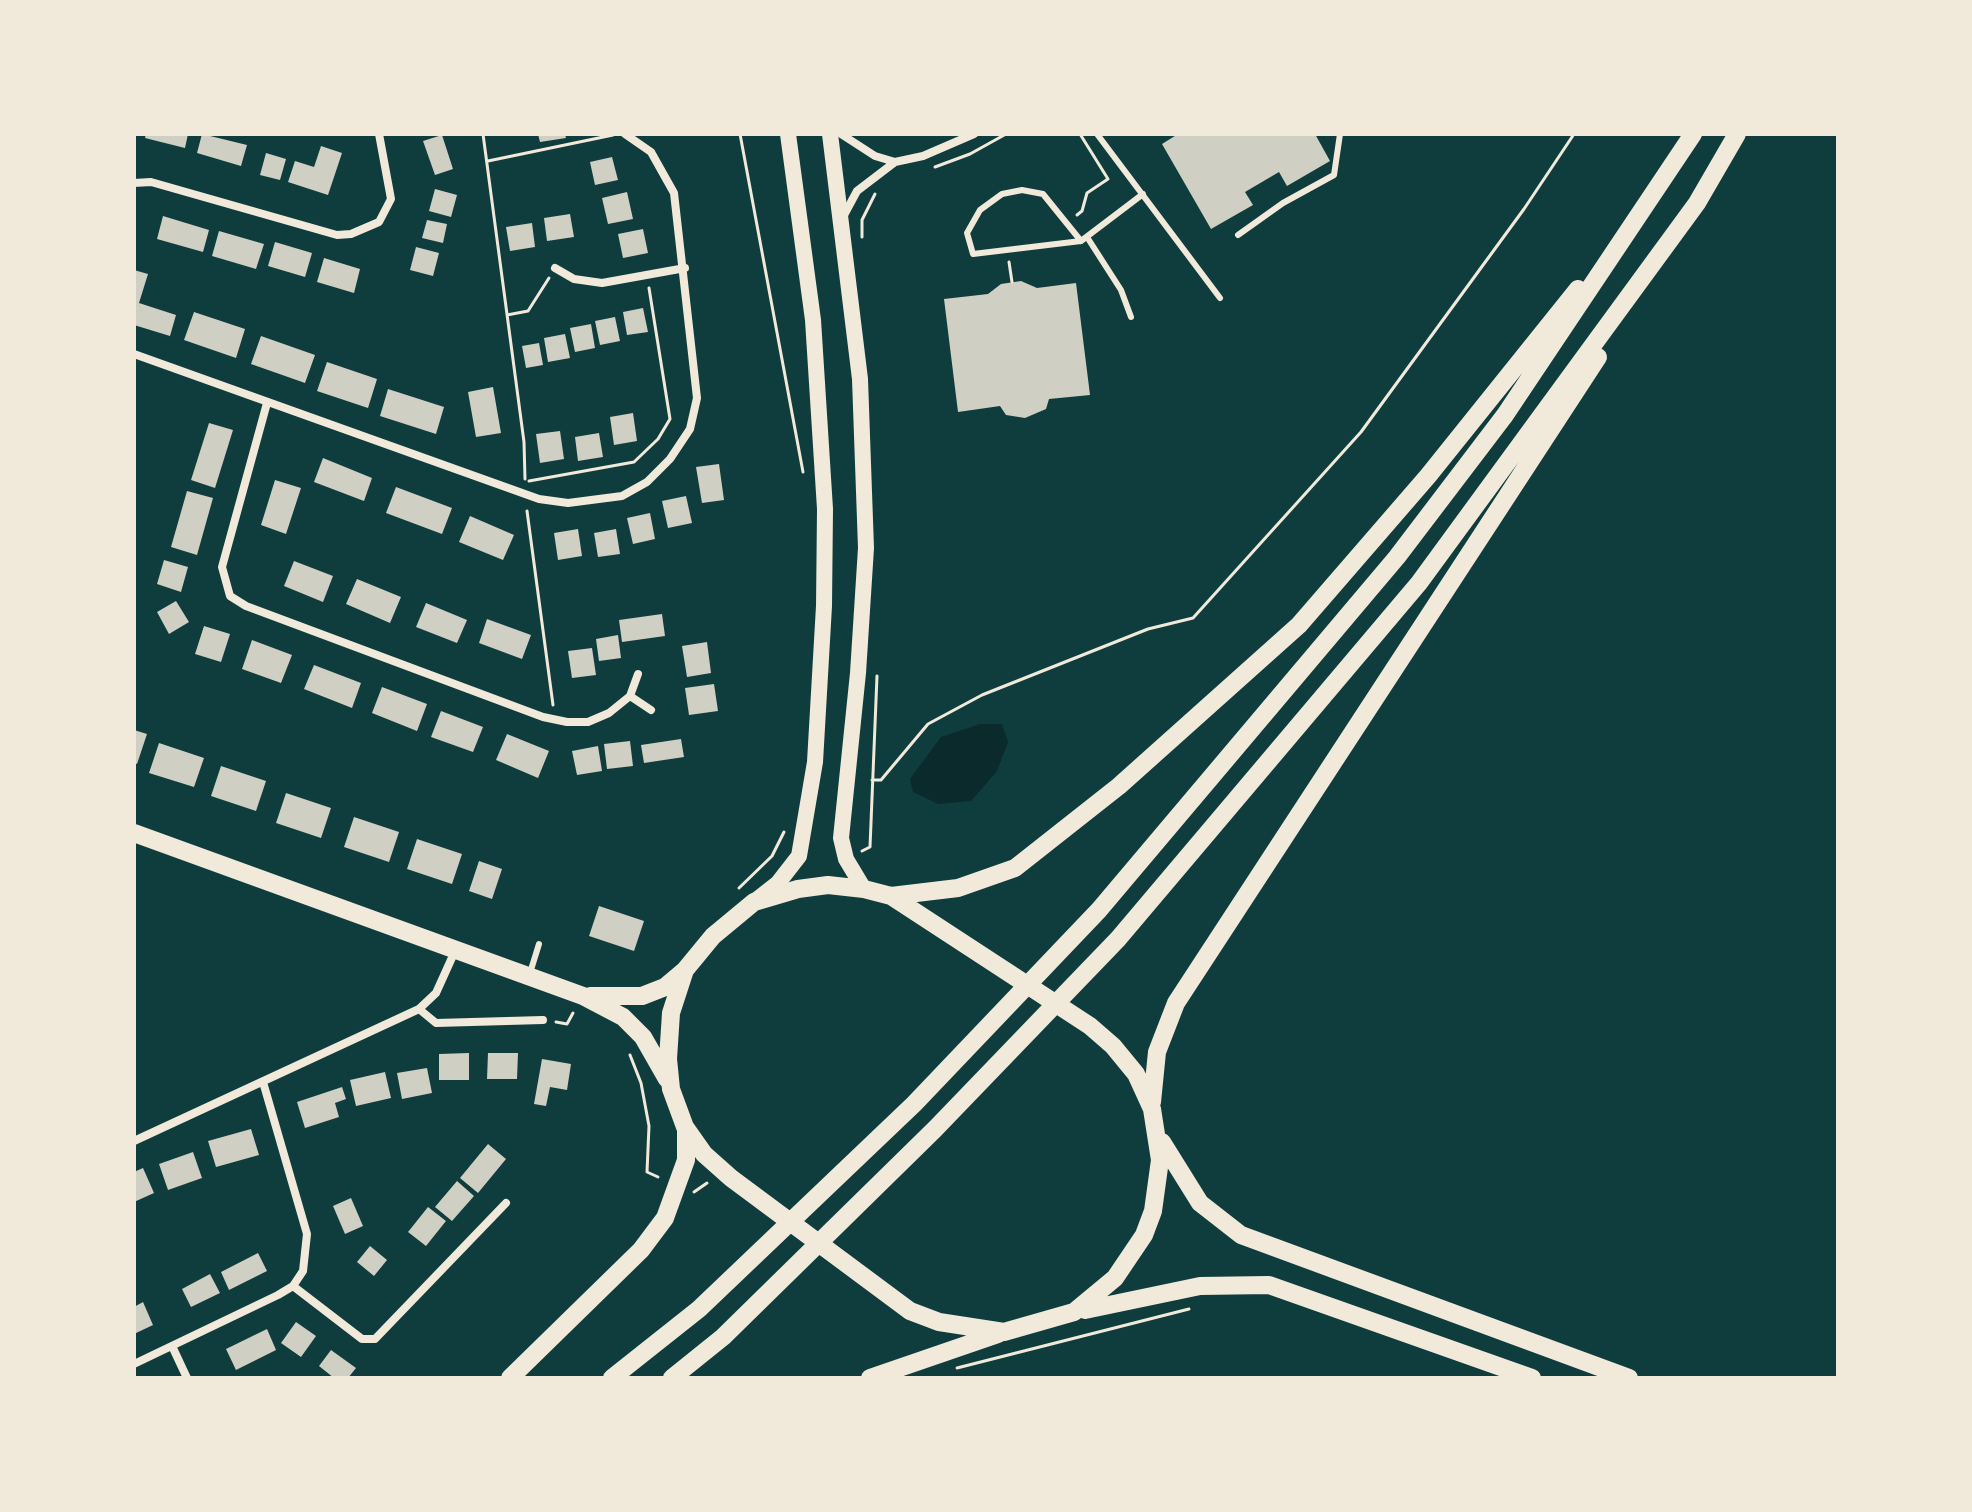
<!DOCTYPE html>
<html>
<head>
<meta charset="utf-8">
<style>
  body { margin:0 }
  #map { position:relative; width:1972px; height:1512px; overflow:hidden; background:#0f3d3e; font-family:Raleway,sans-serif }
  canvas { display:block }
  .frame { position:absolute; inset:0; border:136px solid #f1e9da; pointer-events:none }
</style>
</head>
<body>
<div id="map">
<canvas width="1972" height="1512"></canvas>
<div class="frame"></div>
</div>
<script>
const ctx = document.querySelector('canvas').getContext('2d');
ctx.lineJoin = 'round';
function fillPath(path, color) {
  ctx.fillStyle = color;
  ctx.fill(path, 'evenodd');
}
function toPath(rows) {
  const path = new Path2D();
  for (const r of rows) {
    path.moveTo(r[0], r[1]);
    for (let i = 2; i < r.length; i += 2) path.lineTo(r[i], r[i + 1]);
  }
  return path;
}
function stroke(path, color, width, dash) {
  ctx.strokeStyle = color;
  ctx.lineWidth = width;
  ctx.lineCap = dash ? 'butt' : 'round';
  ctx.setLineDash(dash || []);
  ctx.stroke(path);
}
fillPath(toPath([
  [980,724,1002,724,1008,742,997,771,971,801,938,804,913,792,910,779,941,737]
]), '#0a2a2b');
fillPath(toPath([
  [146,134,188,134,185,148,145,138],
  [202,134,247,145,241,166,197,153],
  [538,134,565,134,566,138,540,142],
  [1178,134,1315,134,1330,161,1287,186,1279,172,1245,192,1253,205,1211,229,1162,144],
  [442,135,453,169,435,175,423,141],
  [321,146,342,153,328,195,288,182,295,161,314,167],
  [266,153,286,159,280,180,260,175],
  [612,157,618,180,595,185,590,162],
  [435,189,457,195,451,217,429,211],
  [627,192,633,219,608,224,602,198],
  [570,214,574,237,547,241,544,218],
  [163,216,209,230,203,252,157,239],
  [427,220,447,224,443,243,422,238],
  [532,223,535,247,510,251,506,227],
  [643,229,648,253,623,258,618,234],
  [219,231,264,244,256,269,212,256],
  [275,242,312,253,305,277,268,266],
  [416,247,439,253,433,276,410,270],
  [324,258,360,269,354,293,317,282],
  [134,270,148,274,139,303,176,315,170,336,134,325],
  [1021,281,1037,288,1076,283,1090,395,1049,399,1046,409,1025,418,1006,415,1000,406,958,412,944,299,988,294,1001,284],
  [643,308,648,332,627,335,623,312],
  [194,312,245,329,236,358,184,340],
  [615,317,620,341,600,345,595,321],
  [591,324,595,348,575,352,570,328],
  [565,334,570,358,548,362,544,338],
  [261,336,315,355,305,383,251,364],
  [539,343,543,365,526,368,522,346],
  [327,362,377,379,368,408,317,391],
  [493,387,501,433,476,437,468,392],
  [388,389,444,407,436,434,380,416],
  [633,413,637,441,614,445,610,417],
  [209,423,233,430,215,488,191,480],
  [560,431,564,459,540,463,536,434],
  [599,433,603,457,578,461,575,437],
  [323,458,372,478,364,501,314,482],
  [719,464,724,500,702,503,696,467],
  [275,480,301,488,286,534,261,525],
  [396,487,452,508,442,534,386,513],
  [187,491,213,498,197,555,171,547],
  [686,496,692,523,668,528,662,501],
  [650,513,655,539,633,544,627,518],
  [470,516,514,535,503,560,459,542],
  [578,529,582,556,558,560,554,533],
  [616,529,620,554,598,557,594,533],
  [164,560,188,567,181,592,157,584],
  [294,561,333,576,323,602,284,586],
  [357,579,401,597,390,623,346,604],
  [176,601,189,622,169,634,157,612],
  [426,603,467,620,457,643,416,627],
  [662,614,665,636,622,642,619,620],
  [487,619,531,635,522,659,479,643],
  [204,626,230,634,221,662,195,654],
  [618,635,621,658,599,661,596,639],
  [252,640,292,655,281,683,242,669],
  [707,642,711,673,687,677,682,646],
  [592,648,596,675,572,678,568,651],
  [314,665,361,683,352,708,304,689],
  [714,684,718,711,689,715,685,688],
  [382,687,427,704,417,731,372,713],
  [441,711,483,727,473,752,431,737],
  [134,730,147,734,137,764,134,763],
  [507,734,549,751,538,778,496,760],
  [681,739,684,757,644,763,641,745],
  [630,741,633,766,607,769,604,744],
  [159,743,204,758,194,787,149,773],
  [598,746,602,771,577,775,572,751],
  [221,766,266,781,256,811,211,796],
  [286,793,331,808,321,838,276,823],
  [354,817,399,832,389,862,344,847],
  [417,839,462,854,452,884,407,869],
  [479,861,502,869,492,899,469,891],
  [599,906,644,921,634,951,589,936],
  [469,1053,469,1080,439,1080,439,1054],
  [488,1053,518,1053,517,1079,487,1079],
  [542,1059,571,1064,567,1090,550,1087,546,1106,534,1104],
  [427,1068,432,1093,402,1099,397,1073],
  [385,1072,391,1098,356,1106,350,1080],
  [342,1087,346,1099,335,1103,339,1117,305,1128,297,1102],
  [251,1129,259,1155,216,1167,208,1141],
  [488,1144,506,1159,478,1193,460,1178],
  [193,1152,202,1178,168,1190,159,1164],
  [143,1168,154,1193,134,1202,134,1172],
  [457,1181,474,1196,452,1221,435,1207],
  [351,1198,363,1226,345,1234,333,1206],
  [428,1207,446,1221,426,1246,408,1232],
  [370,1246,387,1260,374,1276,357,1262],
  [258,1253,267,1271,229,1290,221,1272],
  [210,1274,220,1293,191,1307,182,1289],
  [143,1302,153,1325,134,1334,134,1307],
  [296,1322,316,1336,301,1357,281,1343],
  [267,1329,276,1350,236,1370,226,1349],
  [331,1350,356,1368,348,1378,334,1378,319,1366]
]), '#cfcfc3');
stroke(toPath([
  [483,134,524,442,525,479],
  [740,134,803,472],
  [488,161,613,135],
  [935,167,970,154,1006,134],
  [1077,215,1082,211,1087,193,1108,179,1080,134],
  [862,237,862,220,875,194],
  [1009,262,1012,282],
  [507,315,528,311,549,278],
  [529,481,634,462,658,439,670,419,649,288],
  [527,511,553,705],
  [872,780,881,780,928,724,982,695,1148,629,1193,618,1361,432,1524,209,1574,134],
  [862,851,870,847,877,676],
  [739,888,772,856,784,832],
  [556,1022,567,1024,573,1013],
  [630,1055,641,1083,649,1126,647,1172,658,1177],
  [694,1192,707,1183],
  [957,1368,1189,1309]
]), '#f1e9da', 3);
stroke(toPath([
  [1097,134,1220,298],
  [1238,235,1283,203,1334,175,1340,134],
  [1087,237,1121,290,1131,317],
  [1081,241,1043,194,1022,190,1002,194,980,210,967,233,973,254,1081,241,1143,194],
  [530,973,539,944]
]), '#f1e9da', 6);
stroke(toPath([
  [841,134,875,156,895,162],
  [134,183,151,182,337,235,351,234,379,222,391,199,379,134],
  [843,217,857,191,895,162,923,156,974,134],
  [555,268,574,279,602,283,685,268],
  [134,354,539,499,568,503,622,496,647,482,670,459,690,429,697,398,674,193,651,152,625,134],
  [267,403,222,567,230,596,246,606,543,717,567,722,588,722,609,713,630,696,638,674],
  [630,696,651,710],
  [419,1009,436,1023,543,1020],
  [134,1141,419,1009,436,993,455,951],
  [293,1286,362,1339,375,1339,506,1203],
  [172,1346,187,1378],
  [134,1364,278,1295,293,1286,303,1271,307,1234,263,1082]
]), '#f1e9da', 8);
stroke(toPath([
  [830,134,860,379,866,548,858,673,841,838,846,859,864,889],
  [755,901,778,883,799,856,815,762,824,606,825,509,813,320,788,134]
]), '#f1e9da', 16);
stroke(toPath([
  [134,833,583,996,623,1017,643,1037,667,1079],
  [828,885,864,889,891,896,1090,1026,1113,1046,1136,1074,1152,1109,1160,1160,1153,1211,1144,1235,1115,1278,1074,1312,1004,1332,939,1322,910,1311,731,1178,704,1154,685,1127,671,1089,668,1059,671,1013,685,970,713,936,754,902,798,889,828,885],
  [891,896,958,888,1015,868,1119,786,1299,625,1428,476,1578,289],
  [590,996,642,996,665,987,684,971],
  [1152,1102,1157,1052,1176,1003,1598,357],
  [1162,1142,1200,1203,1241,1235,1629,1378],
  [1085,1310,1200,1286,1269,1285,1532,1378],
  [510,1378,641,1250,665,1218,686,1160,686,1128],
  [612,1378,699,1309,914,1104,1099,910,1397,557,1505,415,1693,134],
  [672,1378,723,1337,935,1129,1118,939,1419,583,1697,203,1737,134],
  [870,1378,998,1334]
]), '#f1e9da', 18);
</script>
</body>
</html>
